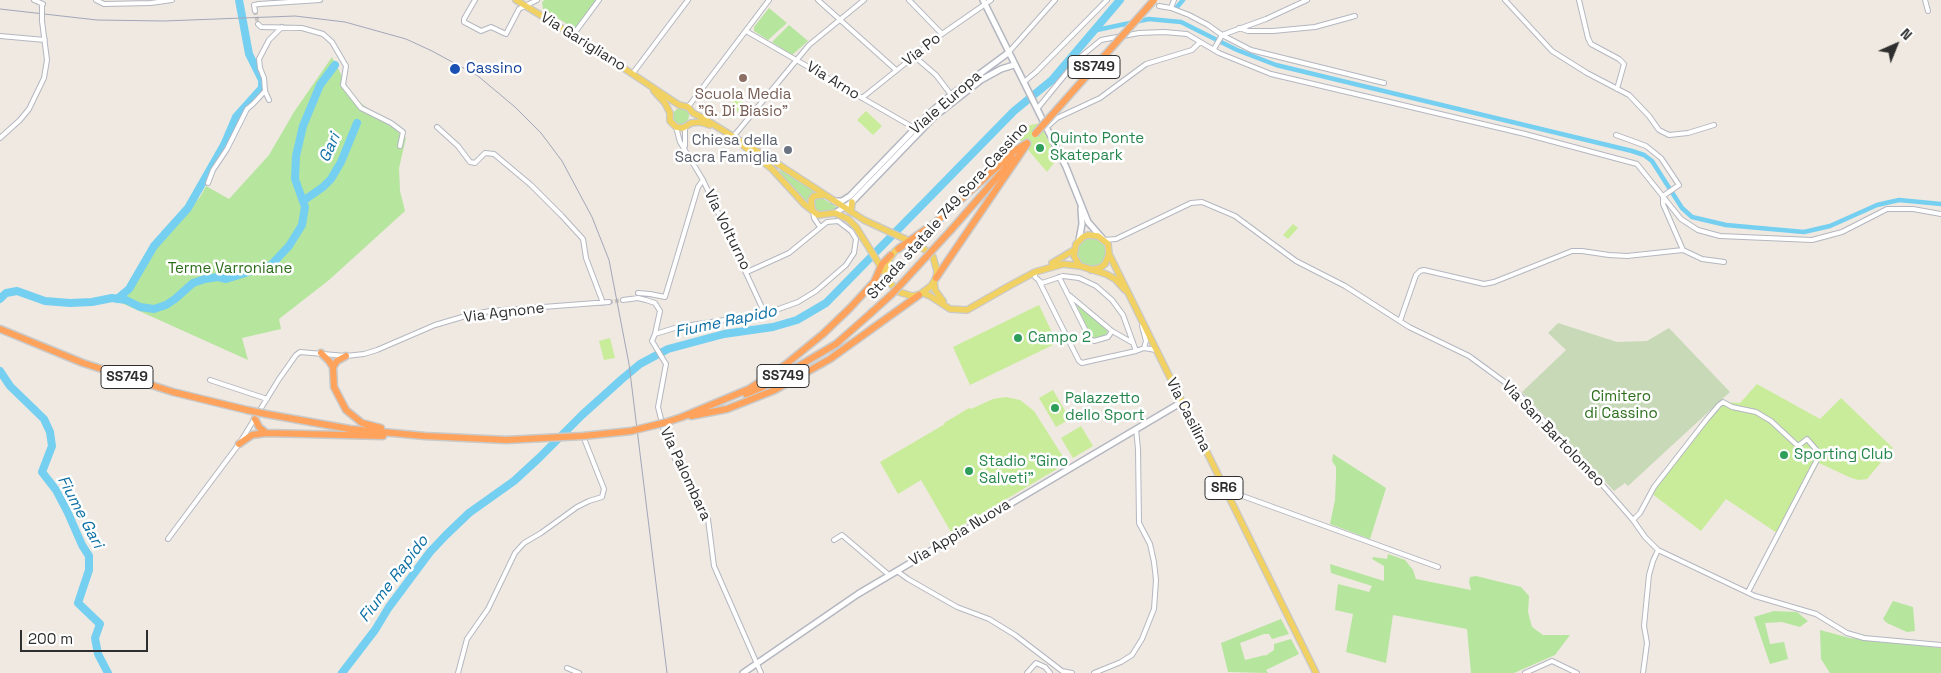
<!DOCTYPE html>
<html>
<head>
<meta charset="utf-8">
<style>
  body { margin:0 }
  #map { position:relative; width:1941px; height:673px; overflow:hidden; background:#efe9e1; font-family:"Space Grotesk",sans-serif }
  canvas { display:block }
  .north { position:absolute; left:1871px; top:20px; width:50px; height:50px; -webkit-text-stroke:4px #fff; paint-order:stroke; rotate:44deg; font-size:14px; font-weight:700; line-height:20px; text-align:center; color:#2e2e2e }
  .north::after { content:''; display:block; margin:auto; width:18px; height:22px; background:#2e2e2e; clip-path:polygon(50% 0,100% 100%,50% 72%,0 100%) }
  .scale { position:absolute; left:20px; top:630px; width:128px; height:22px; box-sizing:border-box; border:2px solid #2e2e2e; border-top:0; padding-left:6px; font-size:15px; line-height:18px; white-space:nowrap; color:#2e2e2e; -webkit-text-stroke:4px #fff; paint-order:stroke }
</style>
</head>
<body>
<div id="map">
<canvas width="1941" height="673"></canvas>
<div class="north">N</div>
<div class="scale">200 m</div>
</div>
<script>
const ctx = document.querySelector('canvas').getContext('2d');
ctx.lineJoin = 'round';
function fillPath(path, color) {
  ctx.fillStyle = color;
  ctx.fill(path, 'evenodd');
}
function toPath(rows) {
  const path = new Path2D();
  for (const r of rows) {
    if (r.length === 3) {
      path.moveTo(r[0] + r[2], r[1]);
      path.arc(r[0], r[1], r[2], 0, 2 * Math.PI);
      continue;
    }
    path.moveTo(r[0], r[1]);
    for (let i = 2; i < r.length; i += 2) path.lineTo(r[i], r[i + 1]);
  }
  return path;
}
function stroke(path, color, width, dash) {
  ctx.strokeStyle = color;
  ctx.lineWidth = width;
  ctx.lineCap = dash ? 'butt' : 'round';
  ctx.setLineDash(dash || []);
  ctx.stroke(path);
}
function label(font, color, halo, rows, align = 'center') {
  ctx.font = font + ' "Space Grotesk",sans-serif';
  ctx.lineWidth = 5;
  ctx.setLineDash([]);
  ctx.textBaseline = 'middle';
  ctx.strokeStyle = halo;
  ctx.fillStyle = color;
  for (const [text, x, y, turn = 0] of rows) {
    ctx.save();
    ctx.translate(x, y);
    ctx.rotate((+turn || 0) * Math.PI / 180);
    ctx.textAlign = isNaN(turn) ? turn : align;
    if (halo) ctx.strokeText(text, 0, 0);
    ctx.fillText(text, 0, 0);
    ctx.restore();
  }
}
fillPath(toPath([
  [545,0,596,0,575,29,543,9,542,2],
  [769,8,787,23,768,40,754,31,754,27],
  [789,25,808,41,792,55,772,42],
  [332,57,353,97,406,138,399,168,400,191,405,211,329,280,279,319,281,329,242,338,248,360,117,301,138,278,155,247,200,197,206,186,229,199,269,155,294,112],
  [681,116,8],
  [781,170,815,192,809,197,807,203,779,174,779,171],
  [816,198,822,198,838,208,829,212,818,211,814,208,814,199],
  [1091,253,15],
  [1076,304,1077,304,1108,329,1106,336,1092,338],
  [1333,454,1386,488,1370,539,1330,524,1335,500,1336,477,1336,467,1332,461],
  [1388,554,1405,560,1413,570,1416,579,1471,590,1469,582,1470,577,1476,576,1521,587,1529,596,1528,612,1532,627,1543,635,1570,635,1555,655,1514,673,1471,673,1467,629,1393,615,1386,663,1346,652,1353,614,1335,610,1338,584,1369,592,1372,586,1331,573,1330,564,1384,581,1384,566,1372,559,1373,557,1387,559],
  [1893,601,1913,607,1915,631,1907,632,1887,623,1883,619],
  [1774,611,1797,612,1808,621,1800,627,1782,622,1765,623,1770,644,1784,642,1788,659,1770,664,1754,617],
  [1281,619,1289,634,1272,639,1269,634,1264,634,1240,643,1245,660,1265,655,1265,656,1274,650,1274,644,1291,639,1299,654,1266,670,1268,673,1228,672,1221,643],
  [1820,630,1850,638,1941,648,1941,673,1830,673,1821,659]
]), '#b6e59e');
fillPath(toPath([
  [1558,323,1617,342,1647,341,1669,328,1730,392,1628,486,1625,483,1614,491,1522,392,1566,350,1548,333]
]), '#c8d9b8');
fillPath(toPath([
  [736,97,744,103,732,119,724,113],
  [866,111,882,126,873,135,857,120],
  [1040,123,1057,159,1047,172,1018,138,1026,126],
  [1293,224,1298,228,1288,239,1283,235],
  [1039,305,1057,343,970,385,953,347],
  [610,338,615,358,604,360,599,341],
  [1757,384,1820,419,1841,398,1893,448,1867,479,1858,480,1849,477,1819,463,1780,535,1726,499,1701,531,1651,493,1723,402,1740,403],
  [1053,390,1070,419,1056,427,1039,398],
  [1006,397,1020,400,1034,411,1067,463,951,532,921,480,898,494,880,462,945,424,944,423,969,408,971,409,993,399],
  [1081,426,1093,446,1073,458,1061,438]
]), '#c9ec9a');
stroke(toPath([
  [1177,7,1183,0],
  [1092,31,1149,19,1181,22,1237,50,1276,65,1632,151,1644,155,1652,161,1682,208,1692,217,1726,225,1804,232,1830,226,1877,205,1899,200,1941,204]
]), '#75cff0', 4.5);
stroke(toPath([
  [303,201,323,187,331,179,341,162,357,123],
  [0,299,6,293,17,291,45,301,70,303,92,302,112,298,126,300,140,307,154,309,166,305,175,299,193,283,205,279,218,277,226,279,271,265,289,246,302,225,305,207,295,179,296,156,303,126,320,85,335,65],
  [117,299,129,289,154,246,188,208,224,145,236,117,262,88,262,80,249,54,239,0],
  [0,371,10,386,44,419,50,432,52,446,42,472,56,490,68,513,82,545,89,556,89,570,78,603,100,624,95,638,98,654,108,673],
  [342,673,375,630,389,607,430,552,446,535,469,513,514,481,539,458,582,415,622,379,640,364,668,349,724,334,773,327,797,320,826,303,1014,111,1052,80,1120,0]
]), '#75cff0', 8);
stroke(toPath([
  [255,11,258,24],
  [609,302,623,300]
]), '#c8c4bd', 4, [4, 2]);
const street = toPath([
  [34,0,43,4],
  [96,0,104,4,151,3,172,0],
  [475,0,464,19,464,22,481,31,491,27,506,34,519,9,537,0],
  [818,0,896,70],
  [909,0,942,34],
  [1505,0,1552,51,1587,73,1629,95,1649,116,1659,130,1669,135,1688,133,1714,125],
  [1579,0,1588,38,1591,44,1619,59,1624,64,1617,89],
  [1925,0,1928,11],
  [1159,6,1171,8,1189,15,1208,25,1222,35,1251,50,1384,83],
  [1171,8,1174,0],
  [255,11,254,5,259,4,320,0],
  [258,24,261,27,302,28,323,34,332,42,346,66,343,85,361,108,391,123,403,132,400,146],
  [1239,28,1248,31,1273,31,1315,27,1355,16],
  [746,31,916,129],
  [573,35,599,0],
  [0,36,45,40],
  [1214,49,1222,35,1266,19,1307,0],
  [1008,53,1055,0],
  [914,56,936,75,955,100],
  [633,73,688,0],
  [1024,82,1036,72,1107,0],
  [862,98,942,34,991,0],
  [269,100,265,91,264,78,260,68,259,59,269,40,282,27],
  [688,107,769,0],
  [1037,109,1078,59,1101,40,1139,33,1164,32,1187,34,1219,53,1271,74,1525,134,1637,164,1681,219,1698,230,1720,236,1812,240,1842,232,1887,209,1913,209,1941,214],
  [437,127,458,146,470,162,475,163,485,153,494,154,531,185,562,216,583,239,586,258,603,303],
  [676,127,680,142,703,180,765,314],
  [1047,127,1057,118,1100,98,1146,64,1192,50,1200,42],
  [733,137,809,45,864,0],
  [0,138,20,120,29,109,44,78,47,60,42,21],
  [685,146,685,128],
  [208,183,213,170,227,149,247,109,253,104,265,91],
  [813,211,814,218,820,227],
  [1104,240,1116,239,1191,203,1202,202,1235,216,1296,261,1345,286,1409,327,1469,356,1514,389,1578,457,1633,520,1645,537,1658,550,1755,596,1816,614,1847,633,1864,638,1941,645],
  [1683,250,1702,259,1724,262],
  [1035,272,1035,277,1042,283,1063,276,1079,278,1096,286,1112,300,1123,315,1136,351,1144,348,1156,350],
  [1059,277,1090,339,1094,341,1108,337,1112,331],
  [1039,281,1079,361,1082,363,1095,360,1136,351],
  [638,293,650,294,665,297,698,187,703,180],
  [1069,295,1112,331,1133,343],
  [623,300,638,298,646,300,655,303,660,311,655,334,652,341,666,364,658,407,664,431,675,459,681,464,708,519,714,566,761,673],
  [1400,321,1416,275,1420,271,1424,270,1484,284,1494,282,1572,251,1582,251,1609,255,1627,256,1683,250,1663,204,1663,196,1679,185,1661,158,1646,146,1616,135],
  [1142,326,1146,341,1144,348],
  [655,334,678,327,765,314,798,302,816,291,846,265,854,253,856,239,851,231,838,221,827,222,789,253,747,272],
  [210,380,267,399],
  [1226,490,1438,567],
  [1633,520,1640,513,1654,487,1707,419,1719,405,1723,402,1732,407,1756,412,1771,421,1798,446,1807,439,1820,454,1748,592],
  [168,539,239,444,279,379,296,355,300,352,346,356,364,354,377,350,435,325,469,315,490,311,609,302],
  [834,540,842,535,889,575],
  [897,571,908,579,957,607,989,619,1015,635,1062,671,1072,673],
  [567,668,579,673],
  [458,673,467,639,488,609,515,553,524,543,541,533,577,507,589,501,602,497,604,489,583,436],
  [1027,673,1036,663,1045,667,1050,673],
  [1094,673,1121,662,1132,655,1142,639,1154,609,1156,580,1154,562,1150,544,1139,523,1138,449,1136,429],
  [1525,673,1552,661,1577,673],
  [1643,673,1647,643,1644,626,1649,575,1653,561,1658,550]
]);
const secondary = toPath([
  [983,0,1066,167,1088,222,1102,238],
  [834,201,842,201,850,196,931,112,951,95,1008,53],
  [835,213,851,203,935,116,981,80,1001,69,1014,65],
  [1079,240,1082,224,1081,208],
  [743,673,858,594,1182,402]
]);
const primary = toPath([
  [516,0,589,45,679,105,688,107,693,113,703,118,781,166,864,220,918,245,928,252,933,257,937,271,936,278,931,286,919,295,912,296,899,292,889,282,886,275,856,227,848,219,835,213,818,215,804,204,772,169,733,137],
  [654,91,665,103,670,113,670,121,676,127,683,128,691,123,700,122,710,125],
  [812,208,811,200,814,196,823,195],
  [851,212,852,202],
  [1109,254,1316,673],
  [1052,263,1074,250],
  [1079,265,1074,256,1076,244,1083,237,1088,235,1098,236,1108,244,1109,254,1105,264,1100,268,1091,270],
  [886,275,888,261,895,251,901,247],
  [934,282,935,290,943,301],
  [923,293,930,296,950,309,967,310,1009,286,1035,272,1063,264,1080,266,1106,274,1115,279,1125,290]
]);
const highway = toPath([
  [951,230,1013,159],
  [898,249,936,222,1017,149,1027,143],
  [936,278,1027,144],
  [0,329,83,363,173,392,247,410],
  [321,353,329,361,333,367,334,387,346,410,362,423,381,428],
  [333,367,337,361,346,356],
  [746,394,763,387,836,344,871,313],
  [266,414,350,429,425,436,506,440],
  [691,416,727,409,775,390,830,359,919,295],
  [682,417,749,389,785,365,823,334,850,308,874,282,882,264,891,255],
  [255,419,259,427,266,433],
  [667,422,685,416],
  [239,444,252,435,266,433,383,436]
]);
stroke(street, '#b4b7c1', 6);
stroke(secondary, '#b4b7c1', 8);
stroke(primary, '#c9c9c9', 8);
stroke(highway, '#c9c9c9', 9);
stroke(street, '#fff', 4);
stroke(secondary, '#fff', 5);
stroke(primary, '#f2d163', 5.5);
stroke(highway, '#ffa35c', 6);
stroke(toPath([
  [0,9,97,20,164,21,295,16,345,22,406,39,432,51,478,76,515,107,541,133,562,161,592,217,609,260,629,364,667,673]
]), '#a3a6b8', 1);
const streetBridge = toPath([
  [42,21,42,6]
]);
const highwayBridge = toPath([
  [1035,134,1154,0],
  [871,313,892,294,951,230],
  [247,410,266,414],
  [506,440,583,436,631,431,667,422]
]);
stroke(streetBridge, '#b4b7c1', 6, []);
stroke(highwayBridge, '#c9c9c9', 9, []);
stroke(streetBridge, '#fff', 4);
stroke(highwayBridge, '#ffa35c', 6);
for (const [x, y, r, color] of [
  [455,69,6,"#1a4fb4"],
  [743,78,5,"#8d6e63"],
  [1040,148,5,"#2e9e5b"],
  [788,150,5,"#6b7280"],
  [1018,338,5,"#2e9e5b"],
  [1055,408,5,"#2e9e5b"],
  [1784,455,5,"#2e9e5b"],
  [969,471,5,"#2e9e5b"]
]) {
  const dot = new Path2D();
  dot.arc(x, y, r, 0, 2 * Math.PI);
  ctx.fillStyle = color;
  ctx.fill(dot);
  stroke(dot, '#fff', 2);
}
for (const [x, y, w] of [
  [1094,67,52],
  [783,376,52],
  [127,377,52],
  [1224,488,38]
]) {
  const box = new Path2D();
  box.roundRect(x - w / 2, y - 11.5, w, 23, 4);
  ctx.fillStyle = '#fff';
  ctx.fill(box);
  stroke(box, '#2e2e2e', 1);
}
label('bold 14px', '#2e2e2e', null, [
  ["SS749",1094,67],
  ["SS749",783,376],
  ["SS749",127,377],
  ["SR6",1224,488]
]);
label('15px', '#2e2e2e', '#fff', [
  ["Via Garigliano",583,42,32],
  ["Via Po",922,50,-38],
  ["Via Arno",833,81,31],
  ["Viale Europa",946,103,-41],
  ["Strada statale 749 Sora-Cassino",948,211,-48],
  ["Via Volturno",727,230,64],
  ["Via Agnone",504,313,-7],
  ["Via Casilina",1188,415,63],
  ["Via San Bartolomeo",1553,434,46],
  ["Via Palombara",685,474,65],
  ["Via Appia Nuova",960,533,-31]
]);
label('15px', '#164399', '#fff', [
  ["Cassino",466,69]
], 'left');
label('15px', '#785e54', '#fff', [
  ["Scuola Media",743,95],
  ["\"G. Di Biasio\"",743,112]
]);
label('15px', '#27864d', '#fff', [
  ["Quinto Ponte",1050,139],
  ["Skatepark",1050,156],
  ["Campo 2",1028,338],
  ["Palazzetto",1065,399],
  ["dello Sport",1065,416],
  ["Sporting Club",1794,455],
  ["Stadio \"Gino",979,462],
  ["Salveti\"",979,479]
], 'left');
label('15px', '#5b616d', '#fff', [
  ["Chiesa della",778,141],
  ["Sacra Famiglia",778,158]
], 'right');
label('15px', '#2c6e1b', '#fff', [
  ["Terme Varroniane",230,269],
  ["Cimitero",1621,397],
  ["di Cassino",1621,414]
]);
label('italic 16px', '#0d6fa3', '#fff', [
  ["Gari",330,148,-66],
  ["Fiume Rapido",726,322,-12],
  ["Fiume Gari",80,512,62],
  ["Fiume Rapido",394,579,-53]
]);
</script>
</body>
</html>
